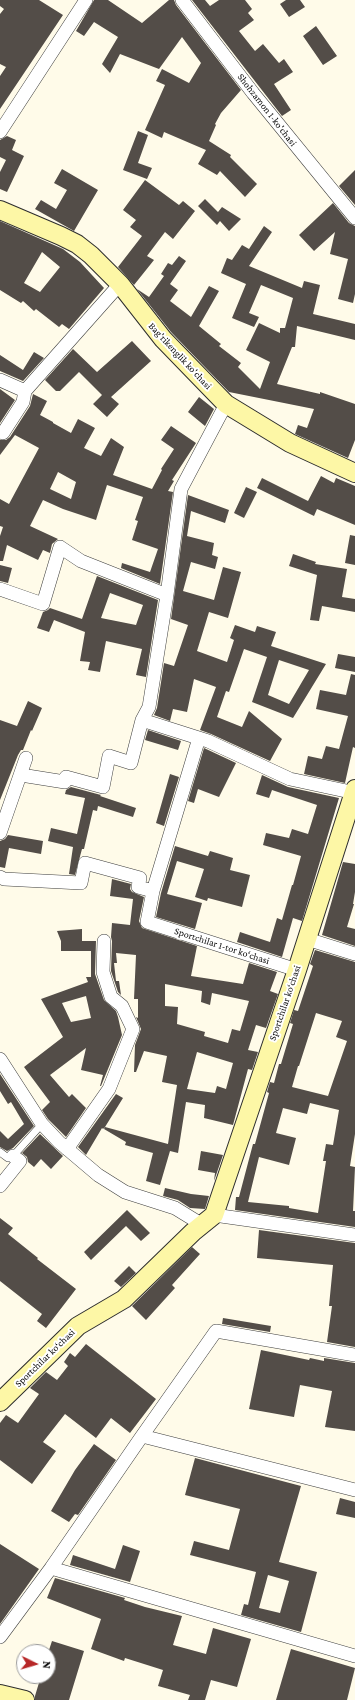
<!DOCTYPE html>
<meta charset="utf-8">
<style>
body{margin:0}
#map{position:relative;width:355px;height:1700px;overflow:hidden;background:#fffbe9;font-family:"Crimson Pro",serif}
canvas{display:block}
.north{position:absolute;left:16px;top:1644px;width:40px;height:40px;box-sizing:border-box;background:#fff;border:1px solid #9d9d9d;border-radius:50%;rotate:95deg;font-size:11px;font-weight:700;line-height:16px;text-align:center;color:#0b0b0b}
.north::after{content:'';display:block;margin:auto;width:14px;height:18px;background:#b72728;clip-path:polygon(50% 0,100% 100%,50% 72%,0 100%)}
</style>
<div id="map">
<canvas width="355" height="1700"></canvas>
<div class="north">N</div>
</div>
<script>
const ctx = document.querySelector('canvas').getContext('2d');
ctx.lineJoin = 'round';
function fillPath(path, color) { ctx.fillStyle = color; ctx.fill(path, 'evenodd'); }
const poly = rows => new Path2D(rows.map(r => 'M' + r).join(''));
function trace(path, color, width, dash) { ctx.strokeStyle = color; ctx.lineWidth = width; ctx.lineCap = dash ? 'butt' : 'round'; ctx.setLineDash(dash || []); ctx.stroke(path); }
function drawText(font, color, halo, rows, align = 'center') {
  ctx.font = font + ' "Crimson Pro",serif'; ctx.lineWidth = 4; ctx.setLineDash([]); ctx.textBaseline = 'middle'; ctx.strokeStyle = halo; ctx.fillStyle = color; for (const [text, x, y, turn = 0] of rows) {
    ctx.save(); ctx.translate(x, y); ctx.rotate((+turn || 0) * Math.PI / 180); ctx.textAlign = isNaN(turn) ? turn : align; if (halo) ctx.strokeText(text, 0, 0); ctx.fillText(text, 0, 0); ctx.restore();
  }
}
fillPath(poly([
 [0,0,39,0,63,15,0,109,0,76,6,67,0,64,0,14,4,9,0,6],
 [94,0,108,0,142,23,169,0,174,0,176,5,241,90,221,113,215,124,216,125,209,141,231,155,230,157,257,184,245,197,220,171,217,175,198,164,206,150,164,132,162,138,145,130,165,85,156,81,162,69,189,83,201,63,182,37,159,69,120,54,110,73,102,64,118,37,94,22,84,36,76,31],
 [192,0,205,0,210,6,219,0,245,0,252,9,248,13,254,20,239,31,255,51,263,44,279,63,284,59,293,72,274,84,291,110,282,116],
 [286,0,300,0,305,7,289,17,280,4],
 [316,26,337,56,323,65,303,36],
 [138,131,148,135,138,163,152,168,147,179,123,170],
 [7,136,16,140,12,150,24,156,7,192,0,189,0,172,6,160,0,157,0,140],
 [62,169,98,190,74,231,35,209,41,200,56,209,67,190,54,183],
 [355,170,355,205,339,186],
 [145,180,179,205,183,201,195,211,173,239,165,232,147,256,154,260,134,285,118,267,142,236,130,227,136,220,123,210],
 [205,199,218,212,222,207,241,219,229,231,220,221,217,225,198,206],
 [333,203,349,223,355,226,355,294,353,303,338,299,348,259,330,254,335,232,314,251,299,235],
 [0,221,63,249,80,262,104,288,69,329,62,324,59,327,36,309,34,311,23,301,21,303,0,290],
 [42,252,60,267,40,292,24,283],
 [264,226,272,232,249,266,302,288,304,281,320,285,313,314,355,324,355,340,297,326,295,347,292,347,277,384,320,394,320,392,355,404,355,440,348,458,295,434,298,425,307,428,314,409,229,392,171,332,137,289,149,297,164,276,161,274,168,263,172,265,179,256,186,261,170,284,178,290,170,301,191,317,209,286,219,291,199,326,221,344,219,346,241,363,238,367,260,389,270,362,246,350,259,323,280,333,280,328,285,328,293,298,261,285,249,313,259,317,254,327,232,318,246,284,221,273,227,258,232,260,242,245,249,249],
 [132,341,151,361,111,397,119,404,107,417,93,404,102,395,79,372,60,391,56,391,45,380,73,349,97,372],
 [34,352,44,358,23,381,0,371,0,355,23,370],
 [0,389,15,400,0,423],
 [33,394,47,401,40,415,53,422,53,423,71,433,78,419,95,428,84,448,101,456,111,438,124,447,113,475,152,489,162,470,161,469,174,449,161,440,171,426,196,443,172,480,174,481,168,491,173,492,160,584,121,568,122,563,150,572,158,549,132,540,138,521,135,520,143,497,107,485,96,520,63,509,43,500,30,526,58,539,52,544,50,553,43,550,38,560,7,545,3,561,0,561,0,536,3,527,0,526,0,499,9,504,39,448,15,435,0,455,0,440,6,440,10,437,30,406],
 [58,472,76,482,71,499,50,489],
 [199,397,214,409,205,426,188,412],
 [321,476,334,483,336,478,355,486,355,525,317,509,314,516,257,488,262,478,308,501],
 [246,487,257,492,244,518,234,513],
 [188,495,229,510,225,523,191,511,187,536,214,543,212,555,218,557,215,569,191,562,183,591,214,600,223,567,241,572,228,618,209,612,197,651,227,662,234,640,230,638,235,625,255,632,257,626,276,632,271,646,326,664,293,718,252,702,267,657,244,649,229,692,226,691,217,717,242,727,249,711,282,739,270,761,211,734,200,730,216,687,194,679,187,712,173,709,170,721,154,715,157,708,164,663,174,666,188,625,171,619],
 [279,660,309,670,289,704,268,695],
 [350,535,355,536,355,565,345,563],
 [293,554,316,562,315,564,347,569,342,597,355,599,355,612,322,606,319,621,310,620,317,575,289,566],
 [0,565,12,568,8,583,0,581],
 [97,576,158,600,146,677,136,675,142,649,106,641,100,672,88,670,90,662,80,661,85,632,54,620,49,632,37,628,43,612,48,610,50,608,82,619],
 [110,593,143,605,136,625,101,618],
 [338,654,355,657,355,672,335,668],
 [351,674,355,675,355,748,353,747,345,783,304,774,308,756,322,759,326,746,339,749,348,716,316,709,320,690,346,695],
 [28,701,42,708,32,731,31,730,23,750,21,750,18,755,0,800,0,720,17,726],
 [148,730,181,741,178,750,145,740],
 [204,748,236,763,219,797,198,789,194,803,188,801],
 [170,774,179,777,164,826,156,823],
 [262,775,288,787,339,798,302,921,293,918,282,957,237,942,240,932,270,942,277,918,282,920,292,885,293,885,301,856,263,845,266,833,289,838,292,829,308,834,317,805,272,790,269,798,256,794],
 [71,787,101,795,100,796,136,808,133,817,98,806,97,811,93,810,84,849,82,849,75,875,69,874,73,847,48,841,51,828,77,834,85,798,65,794,66,790],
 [8,835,43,841,41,854,9,848,5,868,0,867,0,841,5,839],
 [175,846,208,856,210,851,233,858,230,870,250,875,242,907,208,898,207,901,195,897,204,869,177,861,167,894,202,903,195,929,156,917,161,893],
 [343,862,355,864,355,892,353,904,354,904,347,927,355,929,355,946,322,935],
 [112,879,131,884,130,889,132,892,144,897,139,921,142,928,197,946,191,976,243,984,249,963,277,972,270,991,278,994,266,1028,256,1025,248,1050,258,1052,252,1070,248,1069,233,1125,204,1118,205,1105,186,1102,178,1153,170,1151,160,1185,146,1181,153,1153,125,1145,126,1142,104,1129,105,1127,103,1129,102,1128,86,1155,78,1147,116,1094,123,1098,105,1127,168,1144,177,1085,162,1082,167,1056,144,1051,136,1072,134,1072,135,1045,141,1029,136,1017,138,1018,138,999,134,999,136,955,116,953,117,963,114,963,116,981,119,981,121,995,118,992,111,971,112,941,111,937,112,923,130,925,133,899,110,896],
 [165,984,202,991,201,1002,210,1005,212,993,249,1001,240,1031,232,1029,228,1043,204,1036,205,1032,177,1024,178,1007,165,1006],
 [197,1052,233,1063,226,1089,217,1086,215,1093,187,1089],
 [82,929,82,941,96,941,95,974,104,1000,116,1011,118,1017,122,1035,101,1086,100,1086,103,1075,81,1070,86,1048,50,1075,69,1097,72,1094,86,1108,66,1137,48,1119,42,1110,50,1102,24,1067,63,1037,41,999,88,982,86,977,91,977,91,951,61,951,61,941,57,931],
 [86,996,91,1018,71,1022,62,1003],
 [315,950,355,962,355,1134,350,1166,355,1167,353,1211,355,1211,355,1227,235,1210,236,1197,239,1197,253,1144,255,1144,269,1093,267,1092,270,1082,274,1083,279,1064,281,1064,293,1024,290,1023,294,1010,298,1011,313,966,310,964],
 [316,1013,342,1021,336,1037,347,1041,328,1096,292,1087,298,1066,299,1066],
 [310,1103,339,1110,333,1145,326,1144,323,1161,326,1161,318,1213,289,1208,289,1206,248,1202,259,1157,289,1165,296,1138,276,1133,283,1108,307,1114],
 [0,1074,34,1126,13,1148,7,1151,0,1147,0,1131,8,1139,24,1124,11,1102,8,1104,0,1091],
 [40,1134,63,1156,51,1169,41,1159,34,1167,28,1162,27,1157,22,1153],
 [201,1151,223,1155,214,1181,215,1173,198,1170],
 [165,1188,191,1194,209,1196,205,1209,190,1208,178,1200,163,1196],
 [127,1210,150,1233,141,1241,126,1226,91,1260,84,1252],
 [0,1218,13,1228,8,1234,38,1258,37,1259,76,1289,46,1328,37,1321,42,1314,0,1281],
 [259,1230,355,1243,355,1347,327,1342,332,1306,329,1306,333,1265,257,1258],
 [192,1247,200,1254,172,1285,175,1288,146,1320,132,1306],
 [129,1266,136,1273,121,1287,114,1281],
 [223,1318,271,1326,270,1332,222,1324],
 [86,1344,156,1399,130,1433,111,1418,96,1438,65,1414,43,1442,56,1451,32,1484,0,1460,0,1423,6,1415,18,1423,39,1394,30,1388,46,1372,57,1380,68,1366,64,1362,70,1353,75,1357],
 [261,1350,309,1360,310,1358,324,1361,324,1358,355,1363,355,1431,325,1427,332,1391,300,1385,294,1417,249,1409],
 [94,1444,116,1460,78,1515,75,1514,69,1522,51,1511,75,1470],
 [195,1458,301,1486,279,1562,317,1572,301,1632,241,1615,244,1604,248,1605,256,1572,190,1555,194,1541,229,1550,240,1509,185,1495],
 [268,1575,289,1581,280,1613,259,1608],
 [340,1498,355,1502,355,1518,336,1514],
 [0,1544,39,1569,0,1624],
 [123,1545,140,1551,130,1582,70,1565,73,1555,115,1569],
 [55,1578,125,1598,124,1600,145,1607,182,1616,173,1645,206,1654,213,1628,251,1639,237,1687,211,1680,205,1700,188,1700,190,1695,158,1686,163,1670,125,1658,124,1661,91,1649,101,1619,47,1598],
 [52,1641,84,1651,69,1700,35,1700,35,1696,41,1676,48,1676,48,1653],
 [291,1649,355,1668,347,1700,276,1700]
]), '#534d48');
const lane = poly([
 [0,1152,8,1158,13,1156,42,1124]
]);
const street = poly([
 [182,0,253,93,355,218],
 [0,132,86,0],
 [0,380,25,391,120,284],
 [3,433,23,402,25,391],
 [0,589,43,604,60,547,81,561,167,595,181,489,226,404],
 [142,720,208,741,290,779,355,793],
 [199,738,153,891,147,922,297,970],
 [21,775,65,782,66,777,103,787,109,756,131,763,142,720,149,707,167,595],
 [0,833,26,758],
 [0,877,4,879,81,883,85,863,140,878,138,887,153,891],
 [307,939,355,954],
 [0,1059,42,1124,59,1142,98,1175,125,1192,175,1208,201,1224],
 [67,1149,109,1089,133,1029,122,1006,111,997,103,972,104,941],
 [0,1186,20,1161,13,1156],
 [214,1215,355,1235],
 [142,1436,216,1331,355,1355],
 [51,1568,355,1656],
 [0,1637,51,1568,142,1436,355,1490]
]);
const secondary = poly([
 [0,210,61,236,77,244,91,255,120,284,163,339,226,404,290,443,355,473],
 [0,1402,78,1326,124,1299,193,1232,214,1215,297,970,355,789],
 [0,1694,25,1700]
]);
trace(lane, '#3e3e3e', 8);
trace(street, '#3e3e3e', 14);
trace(secondary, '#2d2d2d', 20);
trace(lane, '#fff', 7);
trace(street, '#fff', 13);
trace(secondary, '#fdf7a6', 18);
drawText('10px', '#0b0b0b', '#fff', [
 ["Shohzamon 1-ko'chasi",267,110,52],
 ["Bag'rikenglik ko'chasi",180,356,47],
 ["Sportchilar 1-tor ko‘chasi",222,946,18],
 ["Sportchilar ko‘chasi",285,1003,-71],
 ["Sportchilar ko‘chasi",45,1358,-44]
]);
</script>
